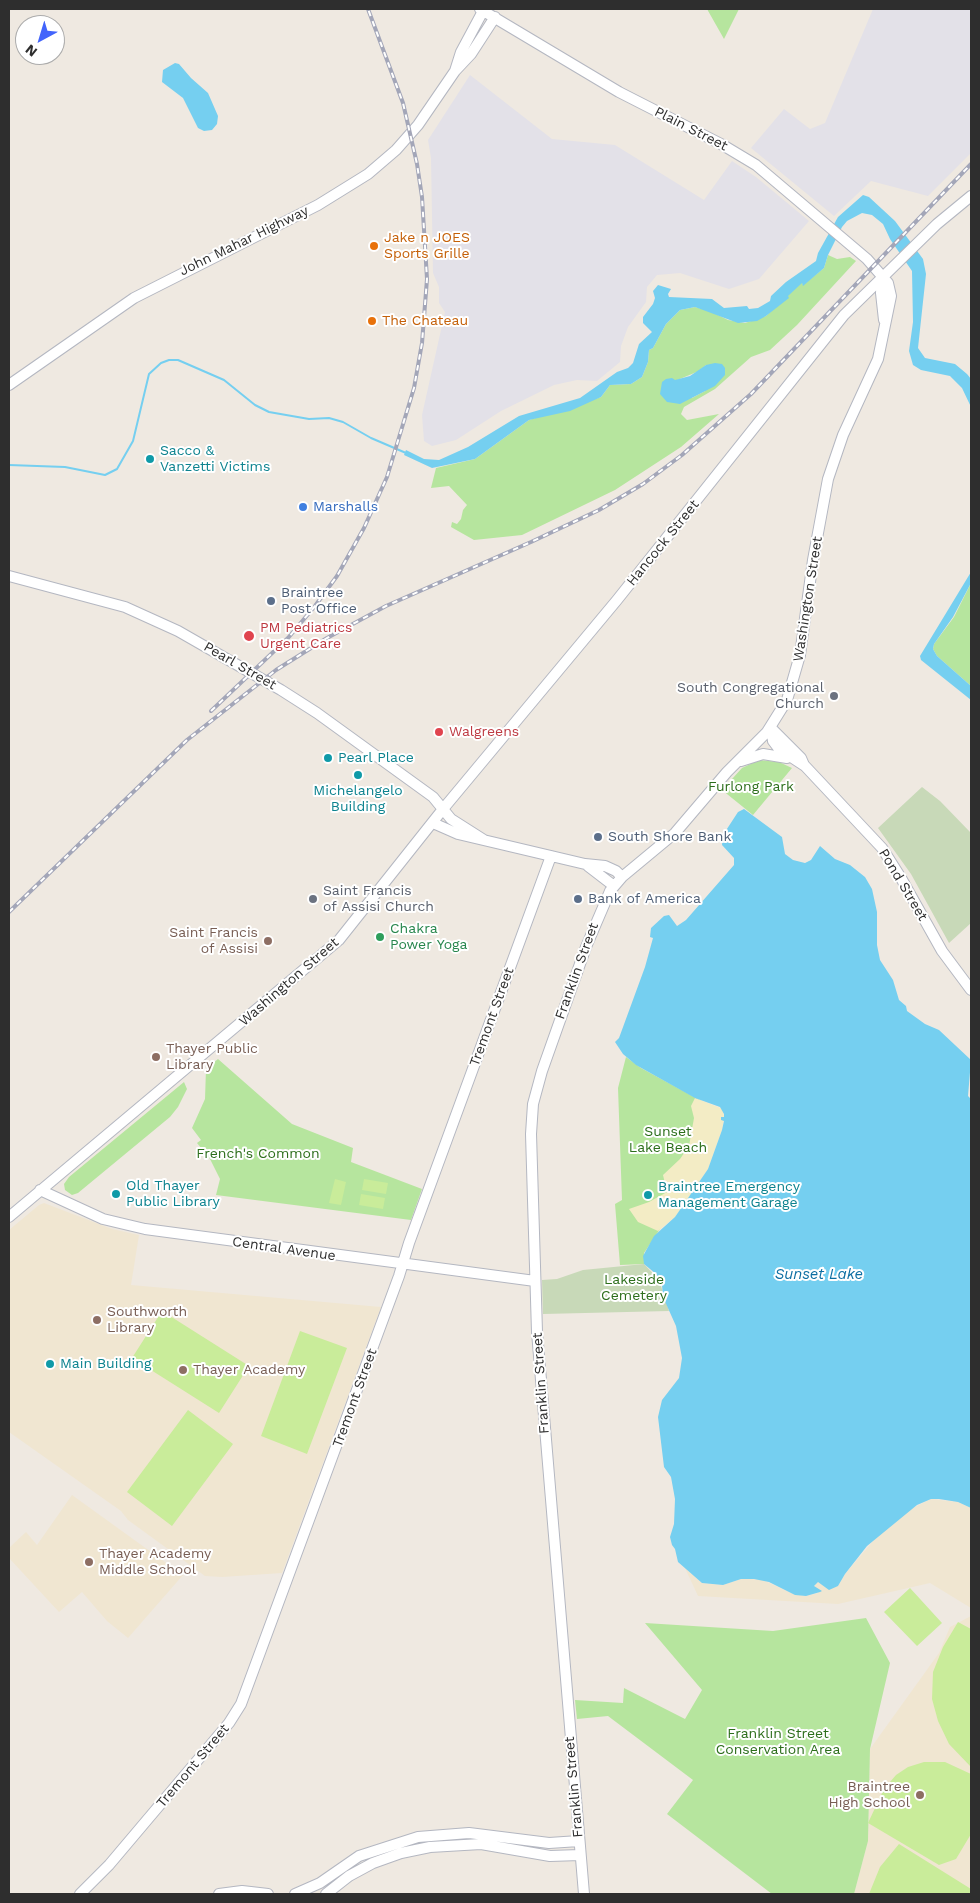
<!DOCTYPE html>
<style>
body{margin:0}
#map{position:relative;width:980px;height:1903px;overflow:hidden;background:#efe9e1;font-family:"Work Sans",sans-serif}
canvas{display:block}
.frame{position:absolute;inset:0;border:10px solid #2e2e2e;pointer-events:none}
.north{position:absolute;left:15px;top:15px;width:50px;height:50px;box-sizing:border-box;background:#fff;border:1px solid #ababab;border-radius:50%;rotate:219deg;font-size:14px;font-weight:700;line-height:20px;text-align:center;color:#2e2e2e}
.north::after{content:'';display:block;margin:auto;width:18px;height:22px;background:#4264fb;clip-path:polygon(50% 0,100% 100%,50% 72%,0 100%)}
</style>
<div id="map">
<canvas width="980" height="1903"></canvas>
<div class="frame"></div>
<div class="north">N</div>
</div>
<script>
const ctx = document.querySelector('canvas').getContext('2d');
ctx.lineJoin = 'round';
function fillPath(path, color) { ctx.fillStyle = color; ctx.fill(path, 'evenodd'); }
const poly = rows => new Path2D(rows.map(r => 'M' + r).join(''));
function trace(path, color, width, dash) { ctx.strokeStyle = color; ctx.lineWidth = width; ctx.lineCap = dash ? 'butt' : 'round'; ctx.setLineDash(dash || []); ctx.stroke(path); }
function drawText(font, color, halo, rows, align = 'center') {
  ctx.font = font + ' "Work Sans",sans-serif'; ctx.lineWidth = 4; ctx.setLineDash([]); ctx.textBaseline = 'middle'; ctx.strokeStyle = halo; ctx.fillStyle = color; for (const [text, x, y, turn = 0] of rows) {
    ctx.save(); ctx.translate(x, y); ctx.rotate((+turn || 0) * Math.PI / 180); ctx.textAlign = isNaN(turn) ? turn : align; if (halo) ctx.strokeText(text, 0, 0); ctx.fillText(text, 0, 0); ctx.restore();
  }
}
fillPath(poly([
 [873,9,971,9,971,153,928,196,871,181,834,216,751,148,784,109,810,129,825,123],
 [470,75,552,139,615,145,704,200,732,161,756,177,809,221,759,279,729,289,680,273,657,275,647,287,646,302,628,327,621,346,620,362,597,381,577,380,554,385,501,411,456,440,432,446,424,441,422,415,445,312,439,303,439,287,433,273,431,158,428,140]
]), '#e3e1e8');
fillPath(poly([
 [44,1203,112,1229,139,1235,131,1285,381,1307,282,1573,222,1577,205,1576,128,1520,121,1511,9,1432,9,1230,39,1205],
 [72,1495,183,1575,128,1638,107,1621,82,1592,59,1612,9,1558,9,1548,26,1532,37,1545],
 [931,1499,958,1502,971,1508,971,1608,930,1583,838,1604,698,1596,685,1568,702,1583,723,1585,741,1579,750,1579,763,1580,793,1594,806,1596,818,1593,818,1590,814,1586,818,1582,838,1586,845,1574,880,1533,907,1511],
 [971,1616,971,1894,854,1894,868,1841,870,1749,939,1653,950,1627]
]), '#f0e6d1');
fillPath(poly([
 [707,9,739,9,724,39],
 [828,255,837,259,850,257,856,261,797,325,770,350,751,357,715,389,684,407,681,414,687,420,719,414,681,447,615,490,522,535,474,540,451,527,452,522,457,524,461,519,463,510,467,505,449,486,431,488,436,468,475,459,529,420,601,397,610,385,631,384,642,377,648,362,649,350,653,348,666,324,680,310,695,307,710,311,728,320,745,323,766,316,802,282,803,285,824,268],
 [706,365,705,391,692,398,675,381,699,371],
 [971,583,971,686,937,656,933,649,934,644,954,617],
 [759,760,779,762,792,768,753,815,722,790,742,768],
 [626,1057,641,1068,709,1105,662,1226,644,1253,644,1264,620,1265,615,1204,622,1200,618,1088],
 [218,1059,292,1124,353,1148,351,1162,422,1189,411,1220,216,1195,220,1179,210,1159,197,1143,201,1140,192,1128,205,1099,206,1069],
 [184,1082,187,1089,178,1107,170,1117,78,1193,72,1195,65,1190,64,1184,69,1177],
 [866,1618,890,1663,870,1749,868,1841,854,1894,772,1894,667,1814,693,1780,608,1716,577,1719,575,1700,623,1703,624,1688,685,1719,702,1690,645,1623,773,1631]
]), '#b6e59e');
fillPath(poly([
 [695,1098,723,1109,724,1118,722,1130,708,1169,675,1217,658,1231,638,1222,629,1209,649,1202,667,1192,663,1175,680,1159,689,1146,694,1118,691,1106]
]), '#f3ecc5');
fillPath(poly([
 [922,787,940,801,971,833,971,923,949,943,911,874,878,828],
 [644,1264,659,1280,669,1311,543,1314,542,1280,557,1279,583,1270]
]), '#c8d9b8');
fillPath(poly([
 [335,1179,346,1182,341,1205,329,1203],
 [364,1179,388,1183,386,1194,362,1190],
 [361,1194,385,1198,383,1209,359,1205],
 [162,1311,249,1366,219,1413,132,1358],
 [300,1331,347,1348,307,1454,261,1436],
 [188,1410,233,1444,172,1526,127,1492],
 [910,1588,942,1623,917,1646,884,1612],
 [958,1622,971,1629,971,1767,949,1744,938,1721,932,1699,933,1672,943,1647],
 [924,1762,945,1762,971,1774,971,1834,956,1859,939,1865,868,1823,884,1789,896,1775,908,1767],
 [899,1844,971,1889,971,1894,869,1894,880,1867]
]), '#c9ec9a');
fillPath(poly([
 [175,63,179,64,191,78,208,93,218,116,217,124,212,130,204,131,198,128,183,98,162,82,163,70],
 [863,195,869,197,895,221,923,259,926,274,918,348,925,358,955,364,967,374,971,379,971,407,962,388,950,376,921,370,913,365,909,351,913,322,912,271,890,239,883,224,872,215,862,213,847,221,842,227,828,255,824,268,803,286,802,283,788,296,789,298,766,316,757,321,738,323,695,307,680,310,666,324,653,348,649,350,648,362,642,377,631,384,610,385,601,397,570,411,529,420,475,459,432,468,404,455,406,450,424,459,439,460,468,447,519,416,580,398,617,372,628,368,633,363,639,344,652,332,643,323,643,317,653,304,655,298,653,291,658,285,671,289,668,294,669,297,712,299,724,308,747,306,749,309,758,308,770,301,771,296,786,282,816,261,818,253,838,217],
 [715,363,722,364,725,368,725,375,715,386,680,404,667,402,660,394,662,382,666,379,672,378,675,380,690,376,706,365],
 [971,572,971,583,953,617,934,644,933,649,937,656,971,686,971,700,921,660,920,656],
 [744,809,782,837,785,854,793,860,805,863,811,860,820,846,835,859,850,865,865,877,872,889,877,912,877,945,880,960,893,980,899,1000,906,1006,907,1011,925,1024,939,1030,971,1060,968,1096,971,1099,971,1508,958,1502,939,1499,931,1499,917,1505,867,1546,845,1574,838,1586,829,1590,818,1582,814,1586,822,1591,820,1592,806,1596,795,1595,769,1582,754,1579,741,1579,723,1585,702,1583,678,1562,675,1549,672,1545,670,1537,674,1524,675,1499,671,1477,664,1467,658,1417,662,1400,679,1378,682,1358,676,1326,663,1297,662,1285,656,1274,644,1264,643,1256,654,1236,675,1217,708,1169,722,1130,724,1121,721,1120,721,1117,724,1117,724,1114,720,1107,695,1098,636,1065,623,1054,615,1042,619,1038,645,967,653,938,650,937,651,928,664,916,669,915,677,926,686,920,734,865,734,858,722,845,723,835,738,812]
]), '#75cff0');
trace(poly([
 [9,465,65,467,105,475,117,469,133,441,149,374,161,363,169,360,178,360,224,380,255,405,269,412,309,419,329,418,343,422,371,438,406,453]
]), '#75cff0', 2);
const secondary = poly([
 [480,9,619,92,721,144,756,165,867,259,888,283,891,296,878,359,843,435,828,479,813,560,800,655,787,700,767,732,727,772,675,833,622,877,610,891,586,947,542,1071,533,1104,531,1134,537,1332,584,1894],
 [455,71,461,52,483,11],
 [882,276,881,293,884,320],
 [9,385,134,298,318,205,368,174,396,150,418,125,455,71,471,54,495,17],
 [9,576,125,607,178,631,281,690,317,713,433,797,451,819,484,840],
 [771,728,773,741,779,749,805,766,882,848,901,878,942,951,971,990],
 [771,728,801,758,804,765],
 [741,761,763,754,787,758],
 [433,823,458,834,585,864,605,866,616,871,622,877],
 [588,866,614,886],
 [40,1190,103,1219,145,1229,535,1281],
 [9,1217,339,940,443,809,617,600,844,315,937,224,971,196],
 [80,1894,109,1865,229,1723,241,1704,399,1276,409,1243,551,856],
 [219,1894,242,1891,268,1894],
 [295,1894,320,1883,359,1856,418,1837,469,1833,549,1843,579,1841],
 [326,1894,349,1876,373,1863,401,1853,430,1847,481,1844,550,1856,580,1855]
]);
trace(secondary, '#b4b7c1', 12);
trace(secondary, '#fff', 10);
const rail = poly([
 [211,711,288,638,315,606,337,576,364,528,387,477,414,388,422,343,427,279,422,197,417,164,403,103,368,9],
 [9,912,187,740,276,670,327,638,386,606,531,542,599,510,643,484,682,455,751,394,971,164]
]);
trace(rail, '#a3a6b8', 4);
trace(rail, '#fff', 2, [5.5]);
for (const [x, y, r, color] of [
 [374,246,5,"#e8710a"],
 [372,321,5,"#e8710a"],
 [150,459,5,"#0f9aa8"],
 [303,507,5,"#3f7fe0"],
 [271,601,5,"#5c6f8a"],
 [249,636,6,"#e0444e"],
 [834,696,5,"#6b7280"],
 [439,732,5,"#e0444e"],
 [328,758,5,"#0f9aa8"],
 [358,775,5,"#0f9aa8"],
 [598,837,5,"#5c6f8a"],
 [313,899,5,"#6b7280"],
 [578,899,5,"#5c6f8a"],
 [380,937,5,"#2e9e5b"],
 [268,941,5,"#8d6e63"],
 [156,1057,5,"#8d6e63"],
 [116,1194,5,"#0f9aa8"],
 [648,1195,5,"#0f9aa8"],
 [97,1320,5,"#8d6e63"],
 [50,1364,5,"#0f9aa8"],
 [183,1370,5,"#8d6e63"],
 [89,1562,5,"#8d6e63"],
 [920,1795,5,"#8d6e63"]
]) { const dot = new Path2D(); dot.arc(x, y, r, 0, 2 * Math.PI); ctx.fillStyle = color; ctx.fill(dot); trace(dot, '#fff', 2); }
drawText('14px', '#2e2e2e', '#fff', [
 ["Plain Street",691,129,27],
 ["John Mahar Highway",244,241,-26],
 ["Hancock Street",663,543,-51],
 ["Washington Street",808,599,-81],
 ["Pearl Street",240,666,30],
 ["Pond Street",903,885,59],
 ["Franklin Street",577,971,-70],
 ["Washington Street",289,982,-41],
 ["Tremont Street",492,1017,-70],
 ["Central Avenue",284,1249,8],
 ["Franklin Street",541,1383,-94],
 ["Tremont Street",355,1398,-70],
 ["Tremont Street",193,1766,-50],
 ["Franklin Street",574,1787,-95]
]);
drawText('14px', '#c56008', '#fff', [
 ["Jake n JOES",384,238],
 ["Sports Grille",384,254],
 ["The Chateau",382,321]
], 'left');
drawText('14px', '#0d838f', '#fff', [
 ["Sacco &",160,451],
 ["Vanzetti Victims",160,467],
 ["Pearl Place",338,758],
 ["Michelangelo",358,791,"center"],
 ["Building",358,807,"center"],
 ["Old Thayer",126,1186],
 ["Public Library",126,1202],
 ["Braintree Emergency",658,1187],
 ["Management Garage",658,1203],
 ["Main Building",60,1364]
], 'left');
drawText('14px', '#366cbe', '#fff', [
 ["Marshalls",313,507]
], 'left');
drawText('14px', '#4e5e75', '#fff', [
 ["Braintree",281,593],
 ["Post Office",281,609],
 ["South Shore Bank",608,837],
 ["Bank of America",588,899]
], 'left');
drawText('14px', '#be3a42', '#fff', [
 ["PM Pediatrics",260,628],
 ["Urgent Care",260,644],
 ["Walgreens",449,732]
], 'left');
drawText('14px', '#5b616d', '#fff', [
 ["South Congregational",824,688],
 ["Church",824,704],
 ["Saint Francis",323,891,"left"],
 ["of Assisi Church",323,907,"left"]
], 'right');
drawText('14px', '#2c6e1b', '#fff', [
 ["Furlong Park",751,787],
 ["Sunset",668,1132],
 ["Lake Beach",668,1148],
 ["French's Common",258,1154],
 ["Lakeside",634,1280],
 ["Cemetery",634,1296],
 ["Franklin Street",778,1734],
 ["Conservation Area",778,1750]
]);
drawText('14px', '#27864d', '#fff', [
 ["Chakra",390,929],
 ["Power Yoga",390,945]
], 'left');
drawText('14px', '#785e54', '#fff', [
 ["Saint Francis",258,933,"right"],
 ["of Assisi",258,949,"right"],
 ["Thayer Public",166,1049],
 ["Library",166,1065],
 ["Southworth",107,1312],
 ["Library",107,1328],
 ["Thayer Academy",193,1370],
 ["Thayer Academy",99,1554],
 ["Middle School",99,1570],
 ["Braintree",910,1787,"right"],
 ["High School",910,1803,"right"]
], 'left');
drawText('italic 15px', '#0d6fa3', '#fff', [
 ["Sunset Lake",819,1275]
]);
</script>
